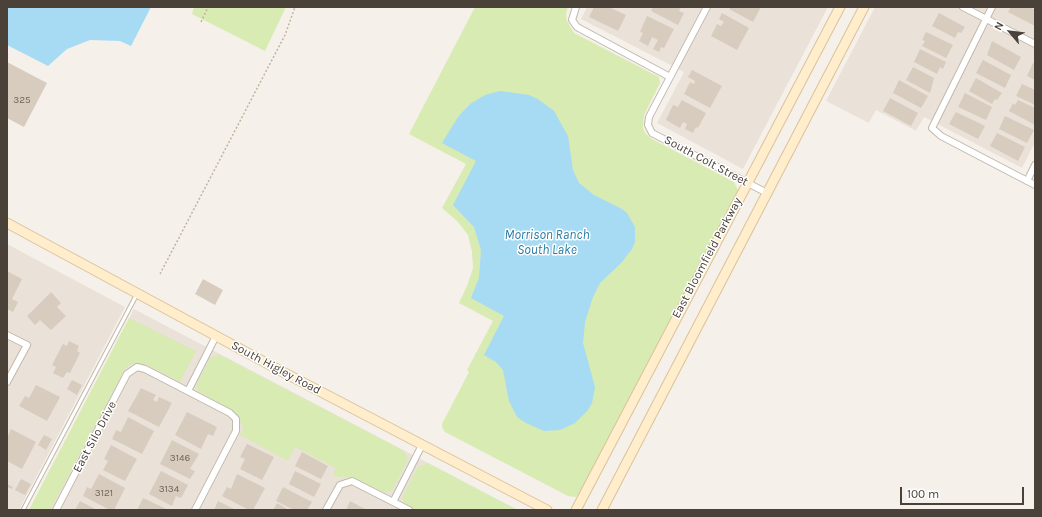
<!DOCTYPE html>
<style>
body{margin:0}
#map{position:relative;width:1042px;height:517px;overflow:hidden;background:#f5f1ea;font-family:Karla,sans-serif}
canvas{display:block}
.frame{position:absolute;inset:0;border:8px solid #4a4138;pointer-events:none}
.north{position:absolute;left:990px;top:12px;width:40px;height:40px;-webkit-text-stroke:3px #fff;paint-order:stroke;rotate:298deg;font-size:11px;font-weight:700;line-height:16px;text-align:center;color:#4a4138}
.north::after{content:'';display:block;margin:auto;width:14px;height:18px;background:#4a4138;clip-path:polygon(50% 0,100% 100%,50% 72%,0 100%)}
.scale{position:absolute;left:900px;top:487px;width:124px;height:18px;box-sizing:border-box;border:2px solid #4a4138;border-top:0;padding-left:5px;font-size:12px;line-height:14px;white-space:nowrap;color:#4a4138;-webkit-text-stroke:3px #fff;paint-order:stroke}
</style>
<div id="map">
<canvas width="1042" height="517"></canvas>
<div class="frame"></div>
<div class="north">N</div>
<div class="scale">100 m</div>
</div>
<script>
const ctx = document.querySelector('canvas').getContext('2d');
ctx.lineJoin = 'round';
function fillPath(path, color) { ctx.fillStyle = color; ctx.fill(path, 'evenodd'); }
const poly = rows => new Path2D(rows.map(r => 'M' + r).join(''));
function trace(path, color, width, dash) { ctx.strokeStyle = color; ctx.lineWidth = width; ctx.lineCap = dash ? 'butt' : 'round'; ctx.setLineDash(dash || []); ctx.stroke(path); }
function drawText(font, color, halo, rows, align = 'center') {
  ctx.font = font + ' Karla,sans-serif'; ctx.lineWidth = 3; ctx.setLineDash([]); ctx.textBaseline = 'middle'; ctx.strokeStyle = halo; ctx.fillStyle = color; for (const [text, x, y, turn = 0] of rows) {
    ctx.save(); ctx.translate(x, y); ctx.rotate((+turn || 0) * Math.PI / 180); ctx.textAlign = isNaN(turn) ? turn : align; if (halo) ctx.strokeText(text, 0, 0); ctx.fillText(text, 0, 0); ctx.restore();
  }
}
fillPath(poly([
 [587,7,828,7,743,169,657,123,684,72,581,19],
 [875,7,1035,7,1035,142,1022,168,924,117,916,131,876,110,869,123,826,101],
 [7,244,125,307,19,510,7,510],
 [134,309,518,510,29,510]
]), '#eae2d8');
fillPath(poly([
 [194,7,286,7,265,51,192,14],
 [475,7,568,7,566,14,567,21,574,33,659,77,660,83,644,115,643,128,645,133,652,139,734,182,738,190,581,492,576,497,568,496,445,432,442,427,442,424,469,372,467,370,493,321,459,303,467,286,473,268,472,252,468,235,457,221,442,208,466,164,409,134],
 [129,318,196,351,180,382,145,364,135,363,126,367,50,510,29,510],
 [220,355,404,451,408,459,392,491,384,492,352,477,339,477,333,475,336,468,295,447,288,461,240,435,243,427,236,413,198,391,196,386,211,357],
 [428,463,517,510,417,510,405,504,402,498,417,468]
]), '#d7ebb2');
fillPath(poly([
 [7,7,151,7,131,46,120,41,90,40,67,49,48,66,7,45],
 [500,91,529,95,538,99,554,111,568,136,573,170,579,183,594,195,622,209,627,213,635,227,635,242,632,249,622,262,600,283,593,297,585,322,583,343,595,387,592,403,588,410,575,423,560,430,544,431,526,423,517,417,509,401,503,370,496,362,484,355,504,316,471,298,479,278,481,250,474,227,453,205,476,161,442,143,458,117,470,104,485,95]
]), '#a6dbf3');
fillPath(poly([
 [594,7,609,7,626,15,618,31,589,17],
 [653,7,681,7,679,11,684,13,678,25,651,11],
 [731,7,761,7,753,22,729,9],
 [1011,7,1030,7,1035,10,1035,26,1008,12],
 [722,13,749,28,737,50,711,36,717,24,721,26,724,22,719,19],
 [939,13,965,27,961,33,958,32,955,38,932,26],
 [647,16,674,29,664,48,661,47,659,52,653,49,658,40,652,37,648,46,639,41,643,33,640,32],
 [926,32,953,45,946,58,922,46,925,41,922,40],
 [992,41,1021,57,1014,70,987,55],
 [920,49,946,62,943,69,940,67,937,74,914,62],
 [983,60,1011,75,1005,88,976,73],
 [7,62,47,83,24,127,7,118],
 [1033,63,1035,64,1035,80,1027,76],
 [913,67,934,78,930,93,906,80],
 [692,70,722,86,710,108,684,94,690,82,694,84,695,81,688,77],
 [976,78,1002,93,997,100,995,99,992,104,969,91],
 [899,80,928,96,921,108,893,93],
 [1022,84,1035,90,1035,105,1016,96],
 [965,93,992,107,986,120,958,107],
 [890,98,918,113,911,126,883,111],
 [682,100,706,113,698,128,696,127,693,133,685,129,687,124,683,122,680,128,666,120,673,105,678,107],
 [1018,100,1035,108,1035,125,1009,111,1013,103,1015,105],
 [956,112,985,126,978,139,949,124],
 [1005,116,1034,130,1027,143,999,129],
 [997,133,1025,147,1018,161,990,146],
 [7,271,22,279,12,299,18,302,13,312,7,309],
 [203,279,223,290,215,305,195,294],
 [51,292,61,303,57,307,66,316,51,330,40,320,35,325,27,316],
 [69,341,79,346,77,351,80,353,70,373,67,372,63,378,53,373,56,367,52,365,63,344,67,346],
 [72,380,82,385,77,395,67,389],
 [36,385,60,397,47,421,19,406,25,396,29,398],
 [141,388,156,395,153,400,157,402,159,397,172,403,159,427,128,411],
 [187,412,217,427,213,436,208,434,201,449,175,435],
 [128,417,154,431,142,454,112,439,116,430,121,432],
 [11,429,36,442,22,469,7,461,7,438],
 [44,435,52,439,46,450,38,445],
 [172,440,199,454,190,469,195,471,190,479,160,464],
 [247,444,274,457,262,480,240,469,245,459,240,457],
 [111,445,137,459,125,481,103,470,108,461,104,459],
 [302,452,328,466,321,479,295,466],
 [161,471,188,485,181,498,176,496,172,506,149,494],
 [295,471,321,484,314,497,289,484],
 [99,474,125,488,114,510,110,510,83,496,87,487,91,489],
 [237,474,265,488,253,510,249,510,222,496,227,487,231,489],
 [21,479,31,484,25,495,15,490],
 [7,484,13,487,12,489,7,487],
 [283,487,312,502,307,510,294,510,276,501],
 [143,498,162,507,168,510,137,510],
 [80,501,97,510,75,510],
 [218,501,236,510,214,510],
 [350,501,367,510,346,510],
 [277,503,289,510,273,510]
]), '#d8ccbf');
const lane = poly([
 [23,510,137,294]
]);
const street = poly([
 [576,7,572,20,577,27,670,77],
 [707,7,649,117,648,125,652,133,767,193],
 [963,7,1035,44],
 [992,7,932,128,941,136,1035,185],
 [1027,181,1035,165],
 [7,335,27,345,7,382],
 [188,391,216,336],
 [393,502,422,445],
 [56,510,127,374,137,367,145,369,230,413,236,419,236,431,195,510],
 [326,510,340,485,352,481,409,510]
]);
const secondary = poly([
 [7,223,281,371,547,510],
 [576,510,840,7],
 [602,510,864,7]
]);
trace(lane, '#c2b8ac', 5);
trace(street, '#c2b8ac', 8);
trace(secondary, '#dac39b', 11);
trace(poly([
 [201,22,208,7],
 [160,274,285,35,295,7]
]), '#c4b29d', 1.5, [2, 2]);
trace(lane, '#fff', 3);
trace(street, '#fff', 6);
trace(secondary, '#ffedcb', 9);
drawText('10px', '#6e645a', null, [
 ["325",22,100],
 ["3146",180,458],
 ["3134",169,489],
 ["3121",104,493]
]);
drawText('12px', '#4a4138', '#fff', [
 ["South Colt Street",706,161,28],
 ["East Bloomfield Parkway",707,258,-62],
 ["South Higley Road",276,368,28],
 ["East Silo Drive",95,437,-62]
]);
drawText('italic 13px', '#287aa2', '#fff', [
 ["Morrison Ranch",547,235],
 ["South Lake",547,250]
]);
</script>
